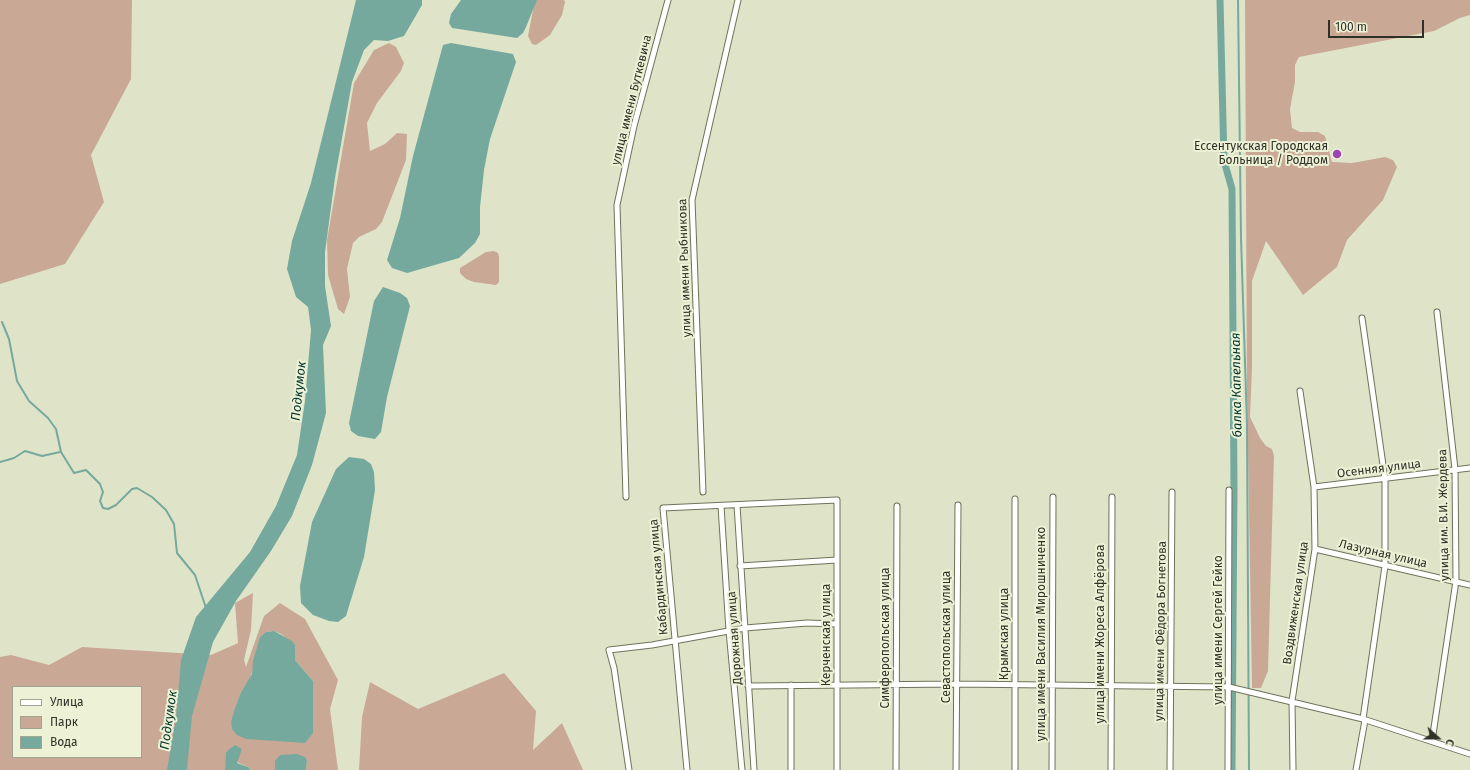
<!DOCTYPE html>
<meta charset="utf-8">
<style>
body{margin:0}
#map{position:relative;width:1470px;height:770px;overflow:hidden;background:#dfe4c9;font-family:"Fira Sans",sans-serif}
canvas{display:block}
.legend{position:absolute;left:12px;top:686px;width:130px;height:72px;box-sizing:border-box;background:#edf2d6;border:1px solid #a1a490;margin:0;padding:5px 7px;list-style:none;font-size:12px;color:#2f3026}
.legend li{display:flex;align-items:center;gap:8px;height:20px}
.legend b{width:20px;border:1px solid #a1a490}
.north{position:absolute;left:1418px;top:718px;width:40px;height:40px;-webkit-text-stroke:3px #edf2d6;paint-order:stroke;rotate:111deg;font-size:11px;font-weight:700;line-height:16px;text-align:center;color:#2f3026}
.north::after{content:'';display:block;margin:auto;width:14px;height:18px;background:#2f3026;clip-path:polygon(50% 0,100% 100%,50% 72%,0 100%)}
.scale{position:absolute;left:1328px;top:20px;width:96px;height:18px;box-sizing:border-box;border:2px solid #2f3026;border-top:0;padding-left:5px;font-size:12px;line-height:14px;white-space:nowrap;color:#2f3026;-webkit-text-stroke:3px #edf2d6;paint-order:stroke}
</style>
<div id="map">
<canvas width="1470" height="770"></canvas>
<ul class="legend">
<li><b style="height:5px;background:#fff"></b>Улица</li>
<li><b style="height:11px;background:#c9a996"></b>Парк</li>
<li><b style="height:11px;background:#76a99d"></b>Вода</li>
</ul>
<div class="north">С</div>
<div class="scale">100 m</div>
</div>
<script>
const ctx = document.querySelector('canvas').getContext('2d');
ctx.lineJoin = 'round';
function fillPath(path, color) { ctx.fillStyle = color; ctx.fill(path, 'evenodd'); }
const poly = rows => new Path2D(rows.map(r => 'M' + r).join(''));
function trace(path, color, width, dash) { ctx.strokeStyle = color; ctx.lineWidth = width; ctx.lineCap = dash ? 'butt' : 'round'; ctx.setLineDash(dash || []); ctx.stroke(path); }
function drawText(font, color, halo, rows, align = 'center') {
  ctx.font = font + ' "Fira Sans",sans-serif'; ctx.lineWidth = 4; ctx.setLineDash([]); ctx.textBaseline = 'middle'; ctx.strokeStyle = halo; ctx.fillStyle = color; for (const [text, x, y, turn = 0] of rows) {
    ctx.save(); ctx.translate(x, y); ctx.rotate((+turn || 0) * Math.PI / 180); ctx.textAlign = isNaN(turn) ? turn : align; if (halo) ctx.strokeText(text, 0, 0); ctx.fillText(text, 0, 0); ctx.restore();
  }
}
fillPath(poly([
 [0,0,132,0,131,79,91,155,104,202,65,264,0,284],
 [535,0,564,0,565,2,562,15,550,35,536,45,532,44,528,36],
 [1245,0,1470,0,1470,15,1460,18,1434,31,1299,57,1295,65,1295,82,1290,109,1292,128,1300,132,1318,132,1325,136,1332,162,1352,163,1385,157,1393,160,1397,167,1383,200,1347,240,1337,267,1303,295,1266,241,1252,281,1252,368,1250,417,1260,438,1266,446,1272,449,1274,456,1268,671,1261,688,1252,688,1247,392],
 [389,43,396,47,404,63,401,71,377,103,367,123,370,151,385,144,397,133,407,134,406,160,382,222,376,229,359,237,353,243,347,269,350,297,344,314,338,309,328,275,327,240,354,83,374,50],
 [494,251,498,253,499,257,499,282,496,285,474,282,466,279,460,273,460,268,486,252],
 [253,593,251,630,244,660,246,667,264,616,280,603,305,619,338,680,330,709,338,770,306,770,307,760,275,761,275,770,251,770,248,767,237,762,228,750,225,770,0,770,0,657,11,655,49,665,82,647,211,655,238,643,235,603],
 [274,631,281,634,295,645,295,660,313,681,313,733,231,721,241,692,250,678,266,632],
 [13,687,141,687,141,757,13,757],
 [504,673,536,711,533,750,562,723,583,770,359,770,362,717,370,682,418,709]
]), '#c9a996');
fillPath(poly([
 [356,0,422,0,422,5,404,36,388,41,374,40,364,50,352,82,335,178,325,252,325,286,331,326,323,345,326,413,312,465,292,516,271,551,236,601,213,642,192,716,187,770,167,770,176,718,181,660,196,617,250,552,276,506,297,455,305,401,311,330,308,307,296,297,287,269,292,241,311,183],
 [461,0,537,0,526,27,523,33,517,38,452,28,449,23,451,14],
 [451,43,513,54,516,62,490,139,484,170,480,207,480,234,475,243,459,258,407,273,392,268,387,260,400,218,413,156,443,45],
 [383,287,400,293,407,298,410,306,387,397,381,432,375,439,358,436,351,431,349,423,374,301],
 [349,457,364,459,371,464,374,472,375,490,364,557,346,616,338,622,329,621,313,615,301,603,300,586,312,522,336,469],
 [274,631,292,641,295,645,295,660,313,681,313,733,305,743,246,739,237,735,232,729,231,721,235,708,241,692,252,674,253,661,260,637,266,632],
 [235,745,242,749,237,763,248,767,251,770,225,770,226,753,228,750],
 [297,754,305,757,307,760,306,770,275,770,275,761,280,755]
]), '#76a99d');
trace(poly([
 [1238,0,1241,238,1247,424,1249,770],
 [2,322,9,339,17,381,29,401,48,418,56,429,61,452,74,473,86,470,100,484,103,492,100,501,103,508,108,509,116,505,132,489,137,488,152,497,166,510,174,524,177,553,195,575,206,608],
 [0,462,14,458,25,451,42,456,60,452]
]), '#76a99d', 2);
trace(poly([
 [1220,0,1224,161,1232,189,1234,488,1232,770]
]), '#76a99d', 7);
const minor = poly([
 [1362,318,1385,479,1385,566,1363,719],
 [1314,487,1470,468],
 [703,492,692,200,738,0],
 [626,497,617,205,634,126,668,0],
 [1015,499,1015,770],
 [737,505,754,770],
 [721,506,729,631,742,770],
 [1315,549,1470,585],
 [740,566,837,560],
 [748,686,957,684,1229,687,1363,719,1470,754],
 [1432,741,1456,581,1455,469,1437,312],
 [629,770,614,668,609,650,652,645,745,628,807,623,837,624],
 [687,770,663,508,837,500,837,770],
 [791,770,791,685],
 [896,770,897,506],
 [956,770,958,505],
 [1052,770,1053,497],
 [1111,770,1112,497],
 [1170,770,1172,492],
 [1228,770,1229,490],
 [1293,770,1292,701,1315,549,1314,487,1300,391],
 [1356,770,1365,720]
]);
trace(minor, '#6f735b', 7);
trace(minor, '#fff', 5);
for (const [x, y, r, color] of [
 [1337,154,5,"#9b45b2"]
]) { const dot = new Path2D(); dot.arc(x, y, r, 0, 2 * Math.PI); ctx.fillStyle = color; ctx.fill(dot); trace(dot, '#edf2d6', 1.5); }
drawText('12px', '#2f3026', '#edf2d6', [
 ["улица имени Буткевича",632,100,-76],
 ["улица имени Рыбникова",685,268,-92],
 ["Осенняя улица",1379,469,-7],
 ["улица им. В.И. Жердева",1444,515,-91],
 ["Лазурная улица",1383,554,13],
 ["Кабардинская улица",659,577,-95],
 ["Воздвиженская улица",1296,603,-82],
 ["улица имени Сергей Гейко",1219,630,-90],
 ["улица имени Фёдора Богнетова",1161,631,-89],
 ["Крымская улица",1005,634,-90],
 ["улица имени Василия Мирошниченко",1042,634,-90],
 ["улица имени Жореса Алфёрова",1101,634,-90],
 ["Керченская улица",827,635,-90],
 ["Севастопольская улица",947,637,-90],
 ["Дорожная улица",735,638,-94],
 ["Симферопольская улица",886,638,-90]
]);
drawText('12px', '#2f3026', '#edf2d6', [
 ["Ессентукская Городская",1328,147],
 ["Больница / Роддом",1328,161]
], 'right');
drawText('italic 13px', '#03362d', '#edf2d6', [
 ["балка Капельная",1237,385,-91],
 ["Подкумок",299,391,-84],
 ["Подкумок",169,720,-82]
]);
</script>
